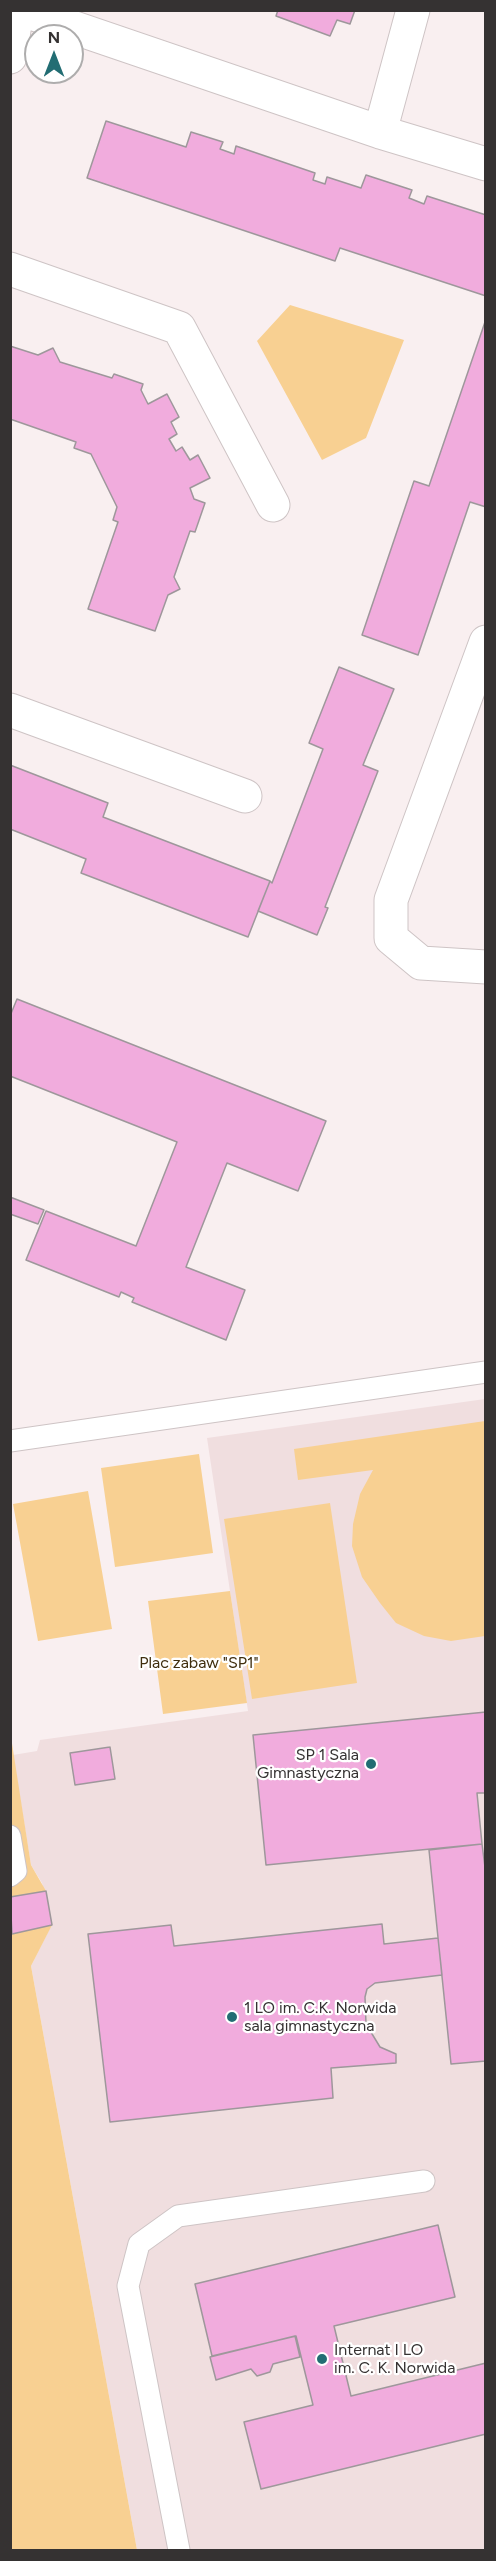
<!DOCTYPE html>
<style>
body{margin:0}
#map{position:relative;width:496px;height:2561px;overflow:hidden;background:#f9eff0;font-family:Figtree,sans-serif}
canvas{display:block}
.frame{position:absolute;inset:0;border:12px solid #353232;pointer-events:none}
.north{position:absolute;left:24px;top:24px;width:60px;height:60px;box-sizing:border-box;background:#fff;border:2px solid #aeadad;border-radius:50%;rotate:0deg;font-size:16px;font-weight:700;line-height:24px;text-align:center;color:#353232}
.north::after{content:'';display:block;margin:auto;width:21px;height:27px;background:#226d73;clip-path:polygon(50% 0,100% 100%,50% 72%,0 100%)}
</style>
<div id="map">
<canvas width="496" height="2561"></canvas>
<div class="frame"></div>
<div class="north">N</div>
</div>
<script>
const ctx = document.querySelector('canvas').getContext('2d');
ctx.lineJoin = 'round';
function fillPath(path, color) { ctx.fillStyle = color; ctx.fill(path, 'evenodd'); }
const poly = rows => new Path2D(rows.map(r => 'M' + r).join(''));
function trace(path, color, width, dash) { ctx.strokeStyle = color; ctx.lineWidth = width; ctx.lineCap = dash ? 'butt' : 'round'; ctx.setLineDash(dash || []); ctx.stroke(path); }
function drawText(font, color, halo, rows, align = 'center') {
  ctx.font = font + ' Figtree,sans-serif'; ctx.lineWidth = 4.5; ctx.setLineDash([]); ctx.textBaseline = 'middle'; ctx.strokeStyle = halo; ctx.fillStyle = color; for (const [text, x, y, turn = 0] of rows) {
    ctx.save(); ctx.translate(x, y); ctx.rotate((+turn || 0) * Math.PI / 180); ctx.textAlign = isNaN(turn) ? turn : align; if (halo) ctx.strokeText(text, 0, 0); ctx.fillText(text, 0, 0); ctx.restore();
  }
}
fillPath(poly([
 [485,1399,485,2550,137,2550,31,1966,52,1924,42,1883,31,1865,13,1755,37,1751,40,1740,248,1711,207,1438]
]), '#f0dedf');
fillPath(poly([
 [290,305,404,340,366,438,322,460,257,341],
 [485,1421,485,1636,451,1641,424,1636,396,1623,380,1603,362,1577,352,1546,353,1524,360,1494,373,1470,298,1480,294,1449],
 [199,1454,213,1553,115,1567,101,1468],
 [88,1491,112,1629,38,1641,13,1504],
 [330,1503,357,1683,252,1699,224,1519],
 [230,1591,247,1703,163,1714,148,1601],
 [11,1737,31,1865,46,1891,52,1925,31,1966,137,2550,11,2550]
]), '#f8d092');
const building = poly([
 [278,10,355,10,350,24,337,20,330,36,276,16,278,10],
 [106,121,186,147,191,132,223,142,220,149,234,154,236,146,315,173,313,180,325,184,327,177,361,188,366,175,412,190,409,198,424,204,427,196,486,215,486,296,340,248,335,261,87,178,106,121],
 [486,319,486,507,470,502,418,655,362,635,414,481,429,486,486,319],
 [10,346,38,355,53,348,60,362,112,378,114,374,143,384,141,390,148,404,167,394,179,417,171,422,177,434,169,439,176,451,182,447,190,460,198,455,210,478,190,488,194,499,205,503,195,532,190,531,174,577,180,589,168,595,155,631,88,609,118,522,113,520,117,507,91,454,74,448,76,442,10,419,10,346],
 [339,667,394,689,363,765,378,771,325,907,328,908,317,935,258,911,270,881,272,883,323,749,309,743,339,667],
 [10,765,108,803,103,817,270,881,248,937,81,873,86,859,10,829,10,765],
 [17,999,326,1121,298,1191,227,1163,186,1267,245,1290,226,1340,132,1302,134,1298,121,1292,119,1297,26,1260,46,1211,136,1246,177,1142,10,1076,10,1016,17,999],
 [10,1197,44,1210,38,1224,10,1214,10,1197],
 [486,1712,486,1793,477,1793,482,1844,266,1865,253,1735,486,1712],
 [110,1747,115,1779,75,1785,70,1753,110,1747],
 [482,1844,486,1875,486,2061,451,2064,429,1850,482,1844],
 [46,1891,52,1925,12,1934,10,1897,46,1891],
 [382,1924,384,1944,438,1938,442,1975,375,1983,367,1989,365,1997,366,2024,380,2047,396,2054,396,2063,331,2068,333,2098,110,2122,88,1934,171,1925,174,1946,382,1924],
 [438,2225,455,2297,334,2326,351,2396,486,2363,486,2434,261,2489,244,2422,313,2405,296,2336,212,2356,195,2284,438,2225],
 [295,2336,300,2357,273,2364,270,2372,257,2376,251,2369,216,2380,210,2357,295,2336]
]);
fillPath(building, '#f1acdd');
trace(building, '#9e979b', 1.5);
const lane = poly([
 [10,1441,486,1372],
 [10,1836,16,1871,10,1876],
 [179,2550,128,2286,139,2244,178,2216,424,2181]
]);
const street = poly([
 [22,10,380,132,486,164],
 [10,57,17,10],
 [380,132,413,10],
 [10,269,179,328,273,505],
 [486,642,391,900,391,938,421,963,486,967],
 [10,710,245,796]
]);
trace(lane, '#cec4c5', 23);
trace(street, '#cec4c5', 35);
trace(lane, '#fff', 21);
trace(street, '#fff', 33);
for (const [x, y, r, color] of [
 [371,1764,6,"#226d73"],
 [232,2017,6,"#226d73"],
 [322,2359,6,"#226d73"]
]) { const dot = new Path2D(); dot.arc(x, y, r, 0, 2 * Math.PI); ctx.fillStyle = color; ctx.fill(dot); trace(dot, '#fff', 2); }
drawText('16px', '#402e0e', '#fff', [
 ["Plac zabaw \"SP1\"",199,1663]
]);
drawText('16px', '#353232', '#fff', [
 ["SP 1 Sala",359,1755,"right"],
 ["Gimnastyczna",359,1773,"right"],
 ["1 LO im. C.K. Norwida",244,2008],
 ["sala gimnastyczna",244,2026],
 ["Internat I LO",334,2350],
 ["im. C. K. Norwida",334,2368]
], 'left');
</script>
